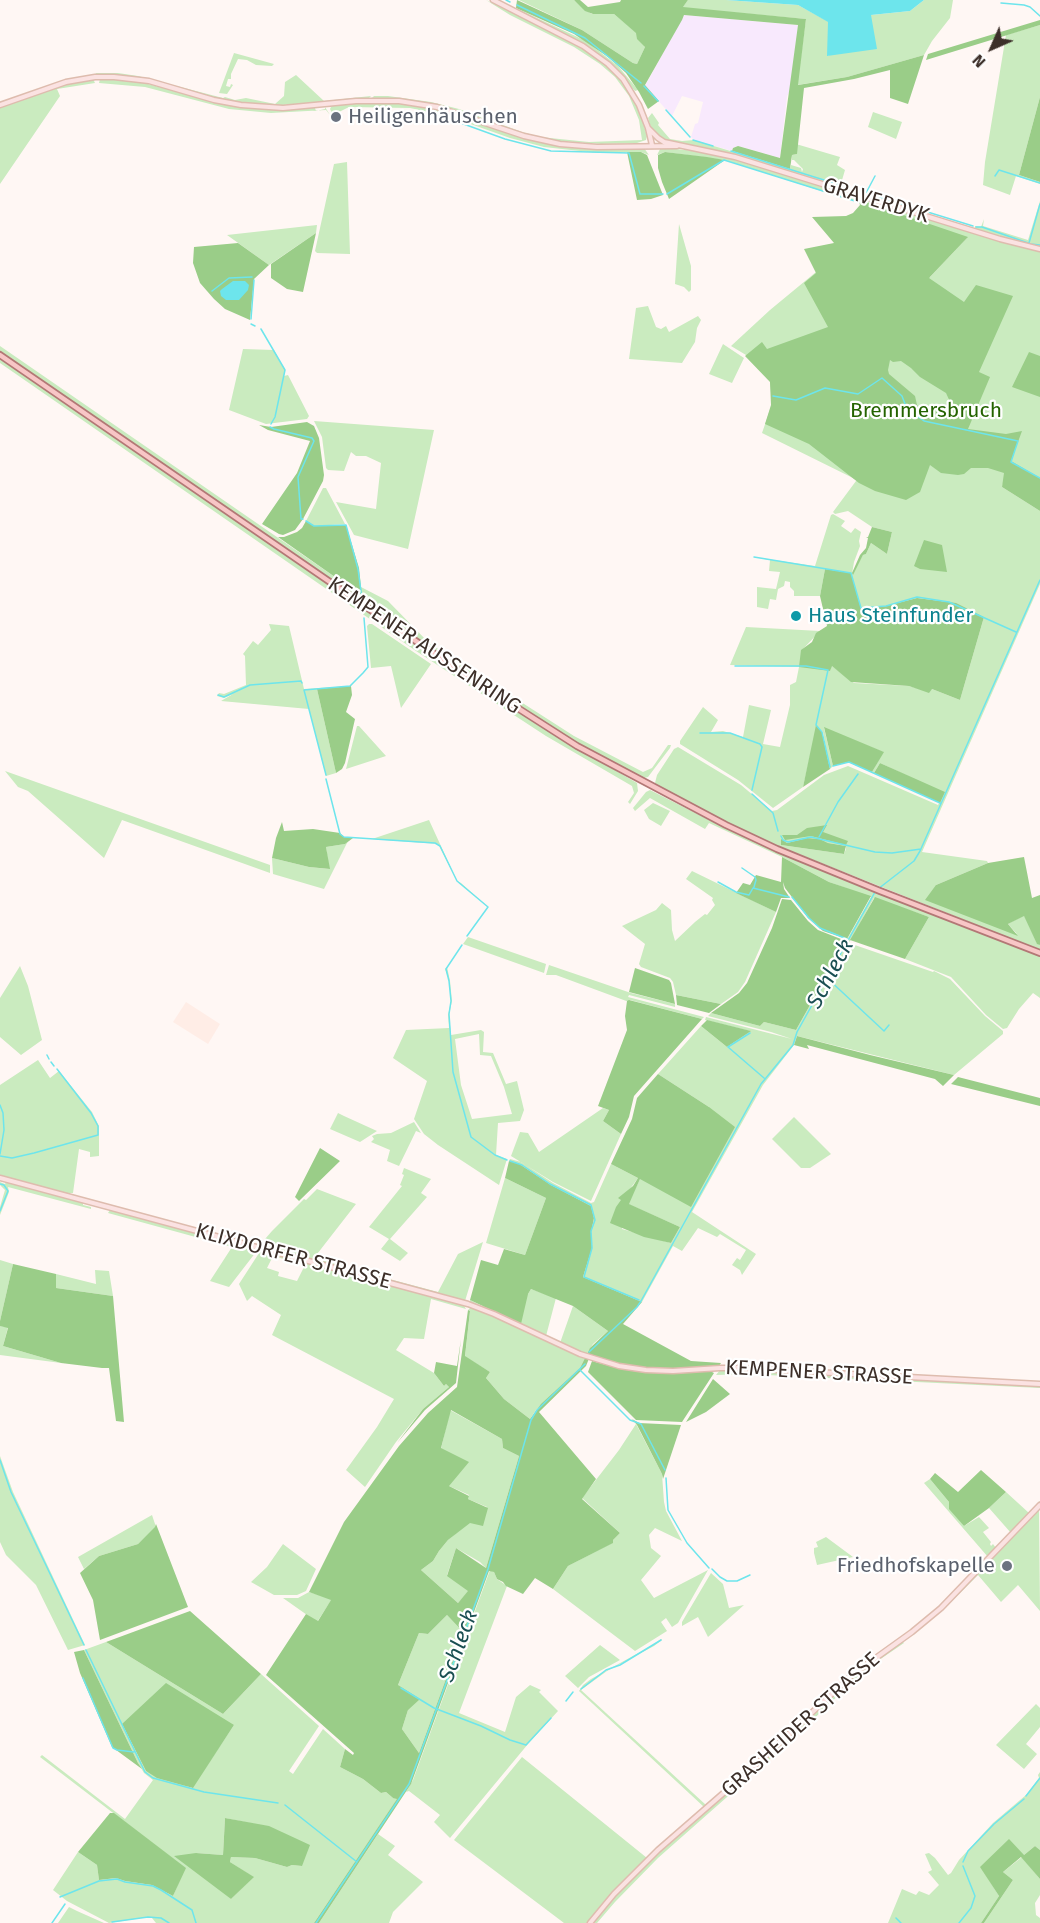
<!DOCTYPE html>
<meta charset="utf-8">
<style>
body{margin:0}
#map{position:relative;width:1040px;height:1923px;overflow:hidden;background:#fff7f4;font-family:"Fira Sans",sans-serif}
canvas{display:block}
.north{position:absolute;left:962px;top:18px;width:60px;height:60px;-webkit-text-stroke:4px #fff;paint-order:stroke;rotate:225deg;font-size:16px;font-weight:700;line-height:24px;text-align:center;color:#3c2f29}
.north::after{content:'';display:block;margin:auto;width:21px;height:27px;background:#3c2f29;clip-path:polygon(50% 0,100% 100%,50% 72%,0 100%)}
</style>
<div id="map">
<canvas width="1040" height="1923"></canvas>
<div class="north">N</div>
</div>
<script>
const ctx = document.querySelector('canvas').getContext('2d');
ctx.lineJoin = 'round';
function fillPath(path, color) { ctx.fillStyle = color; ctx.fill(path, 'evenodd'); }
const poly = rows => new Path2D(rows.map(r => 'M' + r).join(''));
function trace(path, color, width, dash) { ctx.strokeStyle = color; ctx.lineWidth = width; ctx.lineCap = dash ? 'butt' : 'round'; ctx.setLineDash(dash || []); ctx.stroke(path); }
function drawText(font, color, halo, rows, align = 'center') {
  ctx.font = font + ' "Fira Sans",sans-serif'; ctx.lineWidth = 4.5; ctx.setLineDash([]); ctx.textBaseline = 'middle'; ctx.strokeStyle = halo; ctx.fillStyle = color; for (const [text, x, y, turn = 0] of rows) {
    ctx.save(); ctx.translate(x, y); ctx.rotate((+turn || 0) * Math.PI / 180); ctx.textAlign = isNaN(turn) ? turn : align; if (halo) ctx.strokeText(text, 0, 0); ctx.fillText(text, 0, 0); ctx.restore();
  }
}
fillPath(poly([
 [684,15,798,25,790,91,787,96,780,158,738,146,733,148,732,151,694,140,691,137,695,124,698,123,703,102,682,96,672,116,645,86]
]), '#f8e9fd');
fillPath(poly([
 [186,1002,220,1024,208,1044,173,1022]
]), '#ffede6');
fillPath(poly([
 [486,0,574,43,605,63,617,76,638,106,647,136,646,140,637,143,601,144,547,140,524,134,456,110,430,103,406,100,372,98,374,96,388,96,431,102,459,109,522,132,540,137,589,142,642,140,639,120,629,96,615,77,600,64,574,47,510,15],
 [519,0,574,0,585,10,592,14,614,14,637,33,645,47,637,64,633,63,582,30],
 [688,0,726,0,798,5,829,22,828,56,871,15,910,11,924,0,953,0,950,18,932,41,924,55,847,77,797,85,806,19,682,8],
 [516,8,586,41,618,66,638,90,635,91,610,63,594,50,555,30,521,14],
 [1040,25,1040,97,1019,175,1040,182,1040,184,1016,176,1010,195,983,185,985,162,1006,35],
 [234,53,274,64,272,66,256,65,247,60,238,59,231,74,231,79,228,79,226,86,230,87,231,84,233,85,227,94,219,93],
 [95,73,118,73,138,76,223,98,225,97,235,100,246,98,275,104,284,96,285,82,296,75,324,101,371,96,369,98,301,104,262,106,223,100,145,79,121,75,98,75],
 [90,79,93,79,95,83,57,89,60,96,0,184,0,106,58,85],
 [100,79,137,81,215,102,249,108,315,108,316,111,325,109,325,107,330,115,326,110,271,113,229,109,145,87,99,83],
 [366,102,395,103,432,107,543,143,601,149,644,148,649,155,641,152,598,153,544,147,510,138,448,116,410,108,349,107,333,115,330,109,332,105],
 [873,112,902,122,896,139,868,127],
 [652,113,659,123,658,125,670,139,682,141,694,140,790,169,791,165,801,168,802,172,803,169,794,160,792,160,792,155,797,154,796,144,840,157,837,165,845,170,840,187,728,153,663,140,651,128,648,118],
 [666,148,706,152,736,159,859,198,858,201,846,199,725,160,665,152,657,155,660,149],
 [347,162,350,254,317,253,315,251,334,164],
 [863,200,1000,241,1040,251,1040,478,1010,461,1002,487,1040,511,1040,584,922,852,987,861,988,863,936,885,1017,934,1008,924,1024,915,1037,943,1040,945,1040,950,776,845,706,812,657,786,655,783,657,775,674,749,678,747,741,785,772,811,777,810,824,775,848,766,938,805,944,793,880,763,874,773,872,772,883,752,824,728,833,766,830,769,823,732,817,726,803,787,773,808,738,780,680,744,680,741,703,707,718,720,711,732,723,731,743,737,749,705,771,710,763,744,780,747,790,705,790,685,796,682,799,667,730,665,746,627,820,631,803,649,830,671,831,665,854,683,909,686,923,690,932,689,960,700,984,617,960,606,949,602,917,598,886,606,860,609,851,573,825,569,820,596,794,596,794,591,790,587,790,582,785,581,784,586,778,589,776,600,770,599,768,609,757,607,757,587,776,589,780,572,769,571,770,560,753,557,815,566,831,515,833,514,845,521,841,526,851,533,855,528,861,532,859,541,860,546,854,562,852,574,863,555,866,554,871,543,887,554,892,532,872,527,848,511,835,514,833,512,856,481,859,481,762,433,772,404,770,381,746,355,731,346,770,310,816,272,930,277,967,238,862,202],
 [807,838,820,839,828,843,846,846,846,849,844,854,781,845,782,841,787,843],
 [1040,201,1040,247,975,229,975,226,981,227,984,219,983,226,1028,240],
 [679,224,691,266,691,290,689,292,684,287,675,284],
 [317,225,316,233,269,265,227,235],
 [648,306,656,327,661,329,666,326,669,332,698,316,701,320,697,328,695,342,682,363,629,359,636,308],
 [723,344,744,358,732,383,709,374],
 [0,346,361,595,361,587,388,601,429,643,574,736,643,772,652,768,668,745,671,745,670,748,648,777,644,778,571,739,493,691,310,566,0,352],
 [243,349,274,350,285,370,284,376,288,375,309,416,307,419,266,424,229,410],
 [0,357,474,683,546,730,637,783,638,791,630,804,628,802,634,793,632,786,546,736,416,651,0,363],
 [314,421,434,430,408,549,354,535,336,502,376,509,381,463,366,456,356,456,351,452,344,471,328,470,326,468,322,437],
 [323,488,326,488,345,524,314,526,306,521],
 [269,624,289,626,304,689,350,686,368,667,351,686,317,689,336,773,326,776,309,709,221,701,233,694,224,698,217,696,219,693,224,694,246,685,245,656,243,654,253,641,258,645,271,630],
 [369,624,372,624,431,664,401,708,391,666,371,668,367,626],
 [357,726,359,726,386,756,346,769],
 [5,771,270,865,270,873,122,820,104,858,28,791,18,787],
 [327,779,340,834,344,837,372,839,429,820,457,881,461,883,488,907,457,881,438,844,344,837,340,834],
 [650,790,709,820,874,892,1040,956,1040,998,1033,993,1019,1009,1007,1028,1003,1029,986,1015,951,977,905,959,929,917,874,898,849,943,933,972,934,971,950,979,985,1016,1003,1031,1003,1034,954,1075,797,1036,794,1045,763,1085,692,1212,756,1254,742,1275,740,1270,732,1265,737,1258,740,1260,746,1250,720,1234,717,1237,698,1228,682,1251,673,1246,642,1302,583,1277,592,1248,591,1233,594,1218,591,1206,551,1185,518,1163,509,1161,510,1159,521,1162,553,1183,591,1203,594,1202,611,1164,638,1178,622,1200,622,1229,671,1243,680,1227,628,1204,640,1179,709,1107,658,1074,701,1026,727,1047,750,1031,705,1020,706,1017,792,1039,771,1032,708,1016,711,1013,760,1026,764,1022,796,1030,871,897,829,882,782,857,709,823,705,829,650,798,635,811,633,808,646,792],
 [653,803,670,811,661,826,649,819,644,810],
 [348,841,324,889,273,874,272,858,309,867,329,869,326,847,345,844],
 [692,871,776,912,745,982,738,992,721,1004,676,995,673,982,670,978,641,967,639,964,645,944,622,926,656,910,662,903,671,910,672,930,675,941,695,922,705,914,707,915,715,905,712,900,713,898,686,879],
 [468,937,546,964,544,973,463,944],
 [549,965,631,993,675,1004,675,1007,629,995,628,997,704,1017,702,1019,630,1000,629,1002,556,975,546,975],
 [20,966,28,986,42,1040,21,1055,0,1037,0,998],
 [447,967,450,981,452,1001,449,1015,451,1035,481,1030,484,1032,483,1052,493,1053,506,1084,517,1081,524,1110,520,1121,498,1123,496,1155,507,1159,499,1185,438,1145,424,1134,414,1119,427,1081,393,1058,406,1030,449,1028,448,1015,451,1001,449,980,445,969],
 [479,1034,480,1055,491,1056,504,1087,512,1114,472,1119,461,1085,455,1039],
 [38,1060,50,1078,59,1071,92,1112,99,1126,99,1156,90,1157,90,1152,79,1149,73,1193,60,1193,0,1177,0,1085],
 [603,1108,609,1110,603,1121,621,1134,591,1201,553,1182,511,1156,520,1132,528,1133,539,1152],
 [338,1113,344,1116,377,1131,360,1142,330,1129],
 [794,1117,831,1154,810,1168,801,1168,772,1139],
 [414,1122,421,1133,416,1131,399,1166,387,1161,390,1150,371,1142,374,1139,372,1136,377,1134,391,1133],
 [404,1168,431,1179,421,1193,427,1197,390,1239,408,1253,400,1261,381,1249,389,1239,369,1227,402,1186,400,1185,404,1175,402,1174],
 [505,1178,546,1198,525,1255,486,1243],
 [0,1182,5,1184,6,1182,83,1203,83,1205,91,1207,91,1209,8,1187,9,1192,0,1215,0,1207,5,1190,0,1185],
 [317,1189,356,1204,314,1258,358,1270,354,1271,263,1246,265,1239,272,1231,304,1199,306,1200],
 [110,1210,255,1248,256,1252,229,1287,210,1281,232,1247,108,1213],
 [483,1242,465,1301,360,1273,359,1271,438,1292,458,1254],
 [261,1250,463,1304,466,1309,431,1299,424,1339,404,1338,396,1350,434,1373,444,1386,446,1384,449,1387,423,1409,396,1442,365,1487,346,1470,377,1427,394,1399,272,1335,281,1315,252,1296,247,1301,239,1284],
 [273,1256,305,1265,297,1281,278,1276,279,1272,267,1268],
 [0,1260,13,1264,0,1321],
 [95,1270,109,1271,113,1296,56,1288,56,1274,96,1284],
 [531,1289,556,1298,546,1336,560,1343,573,1306,608,1331,593,1344,586,1355,470,1303,470,1300,482,1306,528,1294],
 [471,1307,585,1358,580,1368,536,1410,530,1419,504,1399,486,1378,490,1372,465,1357,470,1311,468,1310],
 [0,1326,8,1327,3,1346,61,1363,0,1355],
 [742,1369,895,1378,895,1379,893,1381,869,1380,747,1374,716,1375,720,1370],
 [902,1378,1040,1386,1040,1388,896,1381],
 [450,1410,502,1439,503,1448,519,1456,486,1568,480,1562,456,1548,447,1575,469,1591,458,1603,421,1570,433,1561,439,1551,448,1540,487,1507,468,1499,469,1495,449,1486,441,1449],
 [636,1424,662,1474,664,1502,666,1511,682,1541,655,1528,649,1535,651,1548,661,1556,641,1580,654,1598,708,1570,678,1623,672,1627,666,1618,661,1622,667,1631,635,1651,553,1589,568,1566,612,1543,613,1540,620,1533,582,1498,619,1450],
 [0,1456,13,1492,85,1645,68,1650,36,1585,6,1555,0,1542],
 [930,1479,949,1502,964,1526,979,1517,989,1528,983,1532,991,1542,990,1544,991,1546,993,1544,996,1548,1011,1533,989,1508,1006,1492,1029,1513,1040,1501,1040,1504,962,1585,960,1585,988,1557,924,1483],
 [1039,1508,1040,1611,1018,1585,1001,1602,978,1575,944,1609,944,1606,1003,1547],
 [152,1515,156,1527,138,1544,99,1556,84,1569,78,1557],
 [826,1537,853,1557,817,1565,814,1553,814,1548,818,1547,816,1542],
 [283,1544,316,1569,306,1591,297,1595,274,1595,251,1582,267,1567],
 [490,1570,494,1572,497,1579,507,1586,459,1713,505,1732,516,1697,530,1685,541,1690,539,1692,558,1711,528,1744,450,1838,434,1822,440,1815,409,1791,406,1792,413,1780],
 [711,1573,723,1584,729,1608,744,1605,708,1637,698,1617,682,1626,682,1622],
 [309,1592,332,1599,317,1622,283,1598,298,1598],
 [447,1615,463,1632,419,1753,402,1729,408,1710,398,1685,419,1633,428,1634],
 [661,1639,662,1640,654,1646,607,1671,581,1690,706,1805,772,1747,773,1748,708,1806,705,1807,611,1896,588,1923,564,1923,454,1840,522,1757,647,1858,704,1807,579,1691,583,1685,591,1679,653,1645],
 [902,1641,904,1643,866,1669,780,1751,779,1746,857,1673],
 [106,1642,223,1714,261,1674,319,1726,289,1771,293,1774,323,1729,345,1749,340,1767,363,1779,381,1793,386,1792,393,1798,398,1798,314,1923,156,1923,152,1918,148,1917,109,1923,67,1901,53,1890,78,1852,97,1865,99,1880,116,1878,125,1881,152,1885,173,1896,185,1868,40,1757,42,1755,125,1819,153,1780,144,1773,138,1763,84,1650],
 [122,1724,234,1725,192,1788,146,1771],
 [225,1818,269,1827,302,1866,292,1865,287,1867,255,1858,231,1857,230,1862,253,1877,231,1899,196,1853,223,1855],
 [600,1645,620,1660,589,1677,578,1688,565,1676],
 [1036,1704,1040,1708,1040,1727,1026,1744,1037,1754,1024,1769,996,1745],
 [775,1750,778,1752,658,1858,615,1902,597,1923,592,1923,613,1897,655,1855],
 [1040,1772,1040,1850,1035,1846,1024,1855,981,1867,999,1896,981,1923,888,1923,902,1889,916,1895,919,1891,929,1895,939,1885,928,1872,932,1870,925,1854,929,1853,935,1858,948,1875,951,1873,959,1860,993,1823,1026,1795,1039,1778,1038,1775],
 [378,1834,395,1846,388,1855,423,1882,393,1912,389,1923,319,1923],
 [1022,1857,1040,1879,1040,1895,1035,1903,1036,1915,1040,1918,1040,1923,984,1923,1013,1880,1003,1872],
 [69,1907,77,1911,104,1923,58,1923]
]), '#caebbf');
fillPath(poly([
 [517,0,582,30,633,63,637,64,645,47,637,39,636,33,614,14,593,14,585,11,574,0,580,0,588,7,620,2,621,0,688,0,683,7,806,19,798,85,847,77,924,55,908,104,890,98,890,70,854,79,804,88,797,154,792,155,790,169,732,151,733,148,738,146,780,158,798,25,684,15,682,20,645,85,659,101,648,109,639,92,626,73,608,57,574,34,516,8],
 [1040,20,1040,25,926,60,928,54],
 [1040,97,1040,182,1019,175],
 [627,152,641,152,647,155,663,195,651,199,637,200],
 [665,152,707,157,725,160,669,199,662,182,658,168,658,155],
 [859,202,865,202,968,237,929,278,964,302,976,285,1013,296,979,372,990,377,968,429,1006,434,1022,431,1011,461,1040,478,1040,511,1002,487,1004,473,988,468,971,468,964,474,958,475,941,473,930,465,920,492,906,500,875,491,859,483,809,444,765,424,771,405,770,382,745,356,762,342,767,349,828,327,804,283,816,273,804,249,834,243,812,217,846,216,853,213,860,205],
 [890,360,893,362,901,361,911,368,920,377,946,393,951,404,948,411,944,413,932,407,921,409,917,405,915,396,889,374,888,370],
 [316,233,303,292,287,289,271,278,271,264],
 [238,243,269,265,254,279,250,320,225,309,214,299,200,283,193,263,194,247],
 [1029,352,1040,356,1040,397,1012,387],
 [307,422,314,426,319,438,324,475,323,481,303,519,295,530,283,535,279,534,262,524,297,473,310,441,268,430,259,425,271,427],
 [306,521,314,526,346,525,359,568,362,596,278,537,284,537,297,532,302,528],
 [872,527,892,532,887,554,871,543,866,554,863,555,853,575,852,573,860,555,866,548,868,538,866,537,868,537],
 [924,540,942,545,947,572,920,569,914,566],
 [825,569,851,573,861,609,886,606,917,598,956,603,984,617,960,700,932,689,929,693,909,686,851,682,832,666,830,671,799,667,801,650,812,642,816,633,827,626,820,596],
 [351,686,352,695,346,712,355,719,345,763,342,769,336,773,317,689],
 [816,725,822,732,830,769,803,787],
 [824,727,884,752,872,772,848,762,833,766],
 [880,763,945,792,940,803,874,773],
 [282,822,284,831,313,829,340,833,344,837,353,838,345,844,326,847,330,869,309,867,272,858,276,838],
 [827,825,823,832,848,841,846,845,811,836,785,840,782,835,797,835,807,828],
 [807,838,820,839,828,843,846,846,844,854,781,845,781,839,787,843],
 [782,857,829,882,871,896,847,939,823,931,808,918,785,888,783,882,784,889,790,898,781,898,776,912,736,893,743,883,750,885,756,875,781,882],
 [1024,857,1032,898,1040,895,1040,945,1037,944,1024,916,1008,924,1018,936,925,900,936,885,988,863],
 [875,897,929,917,905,959,850,940],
 [782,899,791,900,808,921,818,930,846,941,796,1030,764,1022,760,1026,711,1013,739,993,747,983,772,928],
 [635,968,669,980,671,983,675,1004,629,992],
 [676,995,721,1004,709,1013,677,1005],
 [629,1000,702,1019,634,1096,629,1117,621,1134,603,1121,609,1110,598,1106,627,1030,625,1016,627,1001],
 [707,1020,751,1031,727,1047,701,1026],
 [797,1036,870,1055,954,1075,943,1086,935,1079,807,1045,809,1049,794,1045],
 [658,1074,709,1107,735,1127,691,1207,640,1179,629,1204,680,1227,671,1243,644,1237,610,1223,616,1207,621,1200,618,1198,633,1186,638,1178,611,1164,632,1119,637,1098],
 [958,1077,1040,1098,1040,1106,951,1084],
 [320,1148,340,1161,299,1201,295,1197],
 [509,1161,518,1163,551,1185,591,1206,594,1218,591,1233,592,1248,583,1277,642,1302,623,1324,691,1361,721,1363,719,1366,673,1369,644,1368,615,1364,590,1356,586,1366,539,1412,596,1479,582,1499,620,1533,613,1540,613,1543,568,1566,553,1589,535,1578,523,1594,506,1586,503,1582,497,1579,494,1572,489,1571,411,1784,319,1923,314,1923,397,1799,393,1798,386,1792,381,1793,363,1779,340,1767,345,1749,353,1755,354,1753,266,1675,306,1614,318,1621,331,1600,309,1592,344,1522,399,1446,428,1413,457,1387,468,1310,470,1311,465,1356,490,1372,486,1378,504,1399,530,1419,541,1404,580,1368,590,1348,608,1331,573,1306,531,1289,528,1294,521,1324,470,1300,481,1260,498,1265,504,1249,525,1255,546,1198,505,1178],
 [451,1410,502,1439,503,1448,519,1456,486,1568,456,1548,447,1576,468,1591,458,1603,421,1570,433,1561,439,1551,448,1540,470,1523,483,1526,488,1508,468,1499,469,1496,449,1486,469,1462,441,1448],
 [447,1615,463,1632,419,1753,402,1729,408,1710,420,1699,398,1685,419,1633,428,1634],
 [13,1264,56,1274,56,1288,113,1296,124,1422,116,1421,109,1368,102,1368,61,1363,3,1346,8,1328,0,1326,0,1321],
 [461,1339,456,1383,425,1410,397,1443,423,1409,449,1387,446,1384,444,1386,434,1373,436,1362,457,1366],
 [592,1361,617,1368,647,1372,672,1374,710,1371,714,1373,682,1422,636,1420,588,1372],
 [713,1379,730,1394,706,1412,686,1422],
 [632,1419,639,1423,681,1425,663,1479,662,1474,637,1425],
 [981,1470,1006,1492,989,1508,964,1526,949,1509,949,1502,930,1479,935,1473,958,1492],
 [156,1524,188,1607,100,1640,93,1600,80,1573,99,1556,138,1544,155,1527],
 [190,1611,261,1674,223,1714,106,1642],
 [84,1650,138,1763,142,1769,112,1747,80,1673,74,1652],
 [166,1683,234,1725,193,1788,157,1778,146,1771,122,1724],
 [110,1813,114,1813,186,1868,173,1896,152,1885,125,1881,116,1878,99,1880,97,1865,78,1852],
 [225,1818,269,1826,310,1845,302,1866,292,1865,287,1867,255,1858,231,1857,230,1862,254,1877,231,1899,174,1856,196,1853,223,1855],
 [1009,1839,1024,1855,1035,1846,1040,1850,1040,1879,1021,1857,1003,1872,1013,1880,984,1923,981,1923,999,1896,980,1867]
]), '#9acd88');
fillPath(poly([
 [726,0,924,0,910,11,871,15,877,49,827,56,828,22,798,5],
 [233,281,245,281,249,285,248,290,239,300,226,300,221,296,220,291,222,289]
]), '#6de5ec');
trace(poly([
 [506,0,510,2],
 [1001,3,1024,5,1030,7,1040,16],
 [517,5,585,38,641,83],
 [644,86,658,101],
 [666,110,690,137],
 [420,113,447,118,505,139,551,151,629,153,640,194,663,194],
 [693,140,713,146],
 [731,151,840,185],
 [875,176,866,193,973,226],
 [995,176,999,170,1040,183],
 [667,194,724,160,858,202],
 [976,227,982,227,1031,244,1040,245],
 [1029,243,1040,204],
 [212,291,229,278,252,277],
 [251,319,254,280],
 [251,324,255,326],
 [261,329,285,370,275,417,271,424],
 [773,396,796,400,825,388,858,394,882,378,902,396,907,409,924,421,1018,441,1011,462,1040,478],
 [270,427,274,429,312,438,314,441,298,477,301,519,303,519],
 [306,521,314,526,346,525,358,569,362,599],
 [754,557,851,573,861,608,886,606,917,597,949,602,1016,632],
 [735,666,806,666,828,670,816,725,822,732,830,767],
 [218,695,224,697,250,685,301,681,302,683],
 [700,733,730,733,760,744,762,747,752,790],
 [833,766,849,762,940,803],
 [326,775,304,690,350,686,363,673,368,667,364,618],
 [326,779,340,834,344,837,435,843,440,846,457,881,488,907,467,936],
 [752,794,773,813,778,831],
 [781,836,783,840,788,842,811,837,875,852,892,853,921,849],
 [819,837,838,802,858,774],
 [742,868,755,877,756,880,754,887],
 [718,882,736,892,749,895,753,888,789,897],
 [878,889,914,861,920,851,1040,580],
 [792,897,809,918,820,928,847,939],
 [462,945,446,969,449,981,451,1001,449,1014,453,1072,471,1137,495,1155,507,1160],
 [827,978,884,1031,889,1025],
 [750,1033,728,1047,764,1078],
 [47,1055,49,1059],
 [51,1062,54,1066],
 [0,1105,3,1113,4,1130,0,1154],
 [0,1156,12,1158,34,1153,98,1135,98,1126,91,1113,57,1069],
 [510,1161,522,1165,550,1184,591,1205,595,1220,591,1231,592,1248,584,1277,639,1300],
 [0,1184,4,1185,8,1191,0,1211],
 [589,1352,637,1307,641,1301,761,1084,793,1045,797,1032,875,892],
 [580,1370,630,1420,641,1424,665,1470],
 [0,1460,11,1492,84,1645],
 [666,1478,668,1510,687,1543,709,1568],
 [712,1569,720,1577,727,1581,737,1581,750,1575],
 [86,1650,145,1772,153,1778,204,1792,278,1803],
 [83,1678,113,1748,117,1750,134,1752],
 [401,1688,434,1708,481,1726,510,1740,526,1745,551,1718],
 [581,1689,606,1670,620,1665,661,1640],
 [566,1701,573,1692],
 [1026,1796,1040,1778],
 [285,1805,357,1862],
 [963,1862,968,1851,994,1824,1024,1799],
 [60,1897,99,1881,117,1879,125,1882,153,1886,161,1890,192,1910,196,1923],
 [896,1918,901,1923],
 [112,1922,148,1917,161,1918,169,1923],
 [52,1923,65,1904],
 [316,1923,409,1784,488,1569,531,1420,537,1410,585,1364],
 [959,1923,971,1908,975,1896,963,1866]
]), '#6de5ec', 1.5);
const secondary = poly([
 [493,0,583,46,608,64,623,79,639,105,648,128,652,145],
 [0,105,66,82,95,77,114,77,149,81,214,100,241,105,283,108,356,101,399,101,437,107,524,136,560,144,597,147,677,146],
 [648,128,658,138,664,142,735,157,1000,239,1040,249],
 [0,1178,468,1304,494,1314,580,1354,619,1366,646,1370,673,1371,720,1368,739,1368,1040,1384],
 [590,1923,614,1894,658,1850,758,1763,852,1675,912,1632,941,1608,1040,1505]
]);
const primary = poly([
 [0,355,455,668,577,746,726,825,777,849,880,891,1040,953]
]);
trace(secondary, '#debcae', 7);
trace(primary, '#b37876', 8);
trace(secondary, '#fbe2e2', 4);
trace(primary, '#f8c6c6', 4.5);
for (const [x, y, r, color] of [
 [336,117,6,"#6b7280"],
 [796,616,6,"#0f9aa8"],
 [1007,1566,6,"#6b7280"]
]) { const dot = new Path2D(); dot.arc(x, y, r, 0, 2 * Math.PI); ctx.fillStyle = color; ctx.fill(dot); trace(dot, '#fff', 2); }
drawText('21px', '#5b616d', '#fff', [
 ["Heiligenhäuschen",348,117],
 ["Friedhofskapelle",995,1566,"right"]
], 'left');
drawText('21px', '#3c2f29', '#fff', [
 ["GRAVERDYK",876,201,17],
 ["KEMPENER AUSSENRING",424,646,34],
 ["KLIXDORFER STRASSE",293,1257,15],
 ["KEMPENER STRASSE",819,1373,3],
 ["GRASHEIDER STRASSE",801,1725,-42]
]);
drawText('21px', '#246300', '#fff', [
 ["Bremmersbruch",926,411]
]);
drawText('21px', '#0d838f', '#fff', [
 ["Haus Steinfunder",808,616]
], 'left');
drawText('italic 22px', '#1a4f52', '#fff', [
 ["Schleck",831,974,-62],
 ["Schleck",459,1646,-70]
]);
</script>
